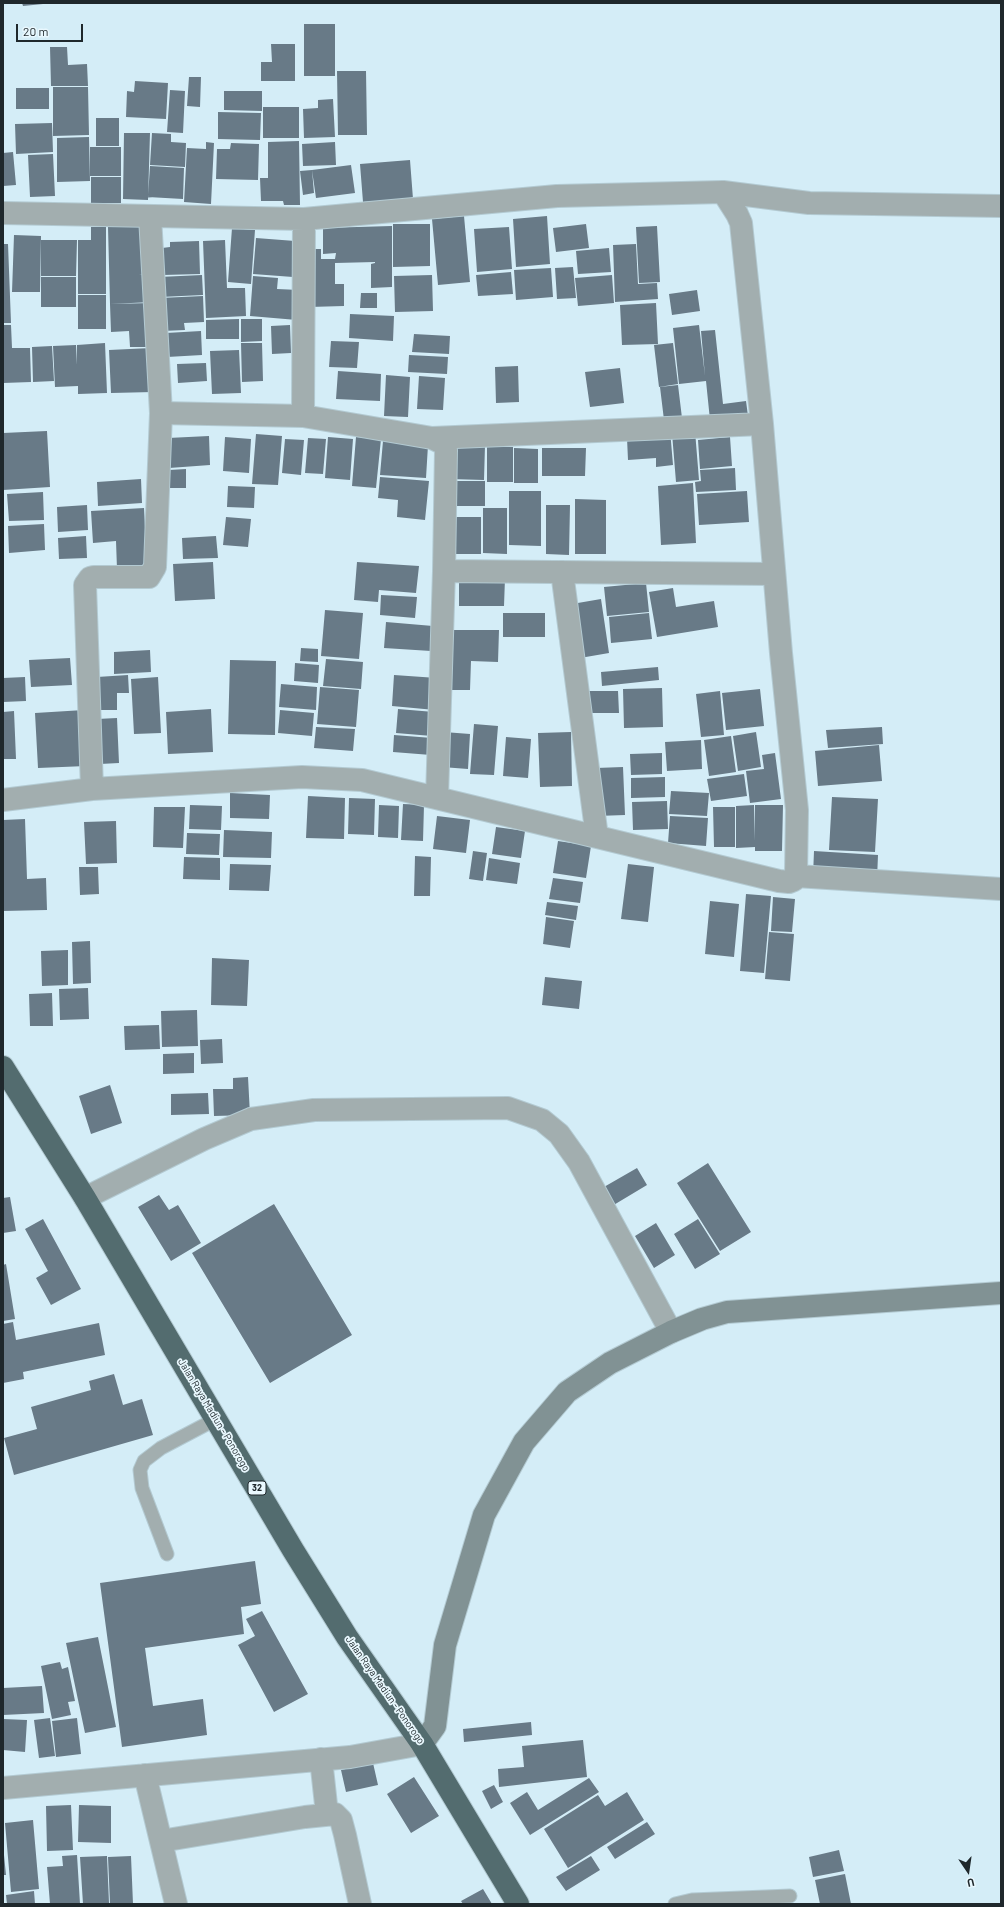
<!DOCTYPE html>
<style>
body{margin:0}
#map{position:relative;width:1004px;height:1907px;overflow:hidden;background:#d4edf7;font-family:Barlow,sans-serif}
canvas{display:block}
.frame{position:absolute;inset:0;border:4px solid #1f282c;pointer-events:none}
.north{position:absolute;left:948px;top:1851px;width:40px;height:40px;-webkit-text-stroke:3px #e9f8fe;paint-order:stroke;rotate:167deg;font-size:11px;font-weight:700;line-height:16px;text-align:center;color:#1f282c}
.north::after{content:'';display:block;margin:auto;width:14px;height:18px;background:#1f282c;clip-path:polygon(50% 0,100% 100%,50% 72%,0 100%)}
.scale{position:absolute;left:16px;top:24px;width:67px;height:18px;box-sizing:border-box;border:2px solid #1f282c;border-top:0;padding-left:5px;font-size:12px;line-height:14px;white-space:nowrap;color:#1f282c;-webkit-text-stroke:3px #e9f8fe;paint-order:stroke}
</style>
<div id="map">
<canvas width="1004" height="1907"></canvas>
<div class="frame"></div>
<div class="north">U</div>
<div class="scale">20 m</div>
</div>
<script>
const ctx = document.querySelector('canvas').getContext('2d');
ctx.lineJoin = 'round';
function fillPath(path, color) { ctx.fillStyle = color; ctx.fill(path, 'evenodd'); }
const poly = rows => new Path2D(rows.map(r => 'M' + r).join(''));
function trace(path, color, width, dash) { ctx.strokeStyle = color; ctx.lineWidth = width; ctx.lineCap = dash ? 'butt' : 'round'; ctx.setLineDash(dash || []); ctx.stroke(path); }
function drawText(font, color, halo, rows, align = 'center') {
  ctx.font = font + ' Barlow,sans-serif'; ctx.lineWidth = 3.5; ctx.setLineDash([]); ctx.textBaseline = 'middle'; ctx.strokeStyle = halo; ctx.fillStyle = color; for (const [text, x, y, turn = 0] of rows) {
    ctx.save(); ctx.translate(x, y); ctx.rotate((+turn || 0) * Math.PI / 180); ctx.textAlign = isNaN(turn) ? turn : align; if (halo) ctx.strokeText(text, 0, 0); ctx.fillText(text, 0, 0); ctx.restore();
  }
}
fillPath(poly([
 [22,3,43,3,43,4,23,6],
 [304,24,335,24,335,76,304,76],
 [271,44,295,44,295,81,261,81,261,62,272,62],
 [50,47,67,47,68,65,87,64,88,86,51,86],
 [337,71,366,71,367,135,338,135],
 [189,77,201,77,200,107,187,106],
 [135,81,168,83,166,119,126,117,127,91,134,92],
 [53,87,88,87,89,135,53,136],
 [16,88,49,88,49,109,16,109],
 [170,90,185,91,183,133,167,132],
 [224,91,262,91,262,111,224,110],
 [333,99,335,137,304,138,303,109,318,108,318,100],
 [263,107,299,107,299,138,263,138],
 [218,112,261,113,260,140,218,139],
 [96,118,119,118,119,146,96,146],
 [52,123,53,152,16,154,15,124],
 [124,133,150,133,148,200,123,199],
 [152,133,171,134,171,142,186,143,185,167,150,165],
 [89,137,90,181,57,182,57,138],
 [299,141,300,205,284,205,283,201,261,201,260,178,268,178,268,162,290,162,268,162,268,142],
 [206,142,214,143,211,204,184,202,187,148,206,149],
 [335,142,336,165,303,166,302,144],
 [231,143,259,144,258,180,216,179,217,149,230,149],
 [90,147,121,147,121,176,90,176],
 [13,152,16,185,3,186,3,153],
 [53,154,55,196,30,197,28,155],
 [410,160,413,199,363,202,360,164],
 [351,165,355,193,316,198,312,170],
 [150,166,184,168,183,199,148,197],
 [312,170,314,193,303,195,300,171],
 [91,177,121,177,121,203,91,203],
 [464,216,470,282,438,285,432,219],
 [547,216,550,264,516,267,513,219],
 [393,224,430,224,430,266,393,267],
 [586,224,589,248,556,252,553,228],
 [150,226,151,274,139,275,152,275,152,302,110,304,108,227],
 [392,226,392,287,371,288,371,264,375,263,375,262,335,263,335,284,344,284,344,306,309,307,308,249,321,249,321,259,335,259,336,253,323,254,323,228],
 [657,226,660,282,639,283,636,227],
 [91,227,106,227,106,294,78,294,78,240,91,240],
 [509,227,512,269,477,272,474,229],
 [232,228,255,230,251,284,228,282],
 [14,235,41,236,40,292,12,292],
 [256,238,295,241,293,277,253,274],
 [41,240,77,240,76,276,41,276],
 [225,240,227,288,245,288,246,316,206,318,203,241],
 [199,241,200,274,163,275,162,248,170,247,170,242],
 [3,244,8,244,11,323,3,323],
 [636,244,638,284,657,283,658,299,615,302,613,245],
 [609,248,611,272,578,274,576,251],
 [573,267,576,298,557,299,555,268],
 [551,268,553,297,516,300,514,270],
 [511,272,513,294,478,296,476,275],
 [202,275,203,295,160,297,159,277],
 [432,275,433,311,395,312,394,276],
 [612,275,614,303,578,306,575,278],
 [253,276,278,278,277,289,299,290,297,320,250,316],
 [41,277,76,277,76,307,41,307],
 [697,290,700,311,672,315,669,294],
 [361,293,377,293,377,308,360,308],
 [78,295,106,295,106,329,78,329],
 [203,296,204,322,184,323,185,330,162,331,160,298],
 [152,303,153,347,130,347,129,331,111,332,110,304],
 [656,303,658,344,622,345,620,305],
 [350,314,394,316,393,341,349,338],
 [239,319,239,339,206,339,206,320],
 [241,319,262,319,262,341,241,342],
 [3,325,11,325,12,348,30,348,31,382,3,383],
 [290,325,291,353,272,354,271,326],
 [699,325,705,376,701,331,715,330,723,404,746,401,748,416,710,420,706,381,679,384,673,328],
 [201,331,202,355,167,357,166,333],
 [414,334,450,336,449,354,412,352],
 [331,341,359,342,357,368,329,367],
 [105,343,107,393,78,394,78,386,55,387,53,346,76,345,77,365,77,345],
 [241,343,262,343,263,381,242,382],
 [673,343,678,384,659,387,654,345],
 [52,346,54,381,33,382,32,347],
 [151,348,153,392,111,393,109,350],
 [239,350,241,393,212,394,210,351],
 [409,355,448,357,447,374,408,372],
 [206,363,207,381,178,383,177,364],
 [518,366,519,402,496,403,495,367],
 [620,368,624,403,590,407,585,372],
 [338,371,381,374,380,401,336,399],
 [386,375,410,377,408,417,384,416],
 [419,376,445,378,443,410,417,409],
 [678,385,682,418,664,420,660,387],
 [670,430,673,465,656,467,656,458,628,460,627,438],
 [47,431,50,487,3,490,3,433],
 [695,431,699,480,676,482,672,433],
 [256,434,282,436,278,485,252,484],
 [209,436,210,465,169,468,168,438],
 [225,437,251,439,249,473,223,471],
 [328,437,353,439,350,480,325,478],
 [356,437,381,439,376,488,352,486],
 [730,437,732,466,700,469,698,440],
 [308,438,326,439,323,474,305,473],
 [285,439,304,440,301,475,282,473],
 [383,441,428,445,426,478,380,475],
 [450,445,485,445,484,480,450,479],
 [487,447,513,447,513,482,487,482],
 [514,448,538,449,538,483,514,483],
 [542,448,586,448,585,476,542,476],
 [735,468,736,490,696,492,695,482,701,481,700,470],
 [186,469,186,488,169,488,169,470],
 [380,477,429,481,425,520,397,517,398,500,378,498],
 [141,479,142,503,98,506,97,482],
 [450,481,485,481,485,506,450,506],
 [693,483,696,543,661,545,658,486],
 [228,486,255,487,254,508,227,507],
 [509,491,541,491,541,546,509,545],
 [747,491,749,522,699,525,697,494],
 [43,492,44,520,9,521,7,494],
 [575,499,606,500,606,554,575,554],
 [87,505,88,530,58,532,57,507],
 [546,505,570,505,569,555,546,554],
 [144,508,147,567,117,569,116,541,93,543,91,511],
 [483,508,507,508,507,554,483,553],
 [226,517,251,519,248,547,223,545],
 [449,517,481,517,481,554,448,554],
 [44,524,45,550,9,553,8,526],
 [86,536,87,558,59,559,58,538],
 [216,536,218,558,183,559,182,538],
 [213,562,215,599,175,601,173,564],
 [357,562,419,566,416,593,379,590,378,602,354,600],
 [459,578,505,578,504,606,459,606],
 [646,583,649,612,607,616,604,587],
 [673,588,676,607,714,601,718,627,657,637,649,592],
 [381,595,417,597,415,618,380,615],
 [601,599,609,653,580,658,572,604],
 [325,610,363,613,359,659,321,656],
 [503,613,545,613,545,637,503,637],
 [649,613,652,639,611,643,609,617],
 [386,622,433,626,431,651,384,648],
 [448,630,499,630,498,662,471,661,470,690,447,690],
 [301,648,318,649,318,662,300,661],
 [150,650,151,672,114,674,114,652],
 [70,658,72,685,31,687,29,660],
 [326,659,363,662,361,689,323,686],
 [230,660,276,661,275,735,228,734],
 [295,663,319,665,318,683,294,681],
 [658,667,659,680,602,686,601,672],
 [128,675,129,693,117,693,117,710,98,710,97,677],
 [394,675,437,678,435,710,392,706],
 [25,677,26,701,3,702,3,678],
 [158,677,161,733,134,734,131,679],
 [281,684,317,687,316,710,279,707],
 [320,687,359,690,356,727,317,724],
 [662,688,663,727,624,728,623,689],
 [760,689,764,726,726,730,722,693],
 [588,691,618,691,619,713,589,713],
 [720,691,724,735,701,737,696,694],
 [211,709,213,752,168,754,166,712],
 [398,709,434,712,432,736,396,733],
 [84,710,86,766,38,768,35,713],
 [280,710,314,713,312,736,278,733],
 [14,711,16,759,3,759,3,712],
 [117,718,119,763,100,764,97,719],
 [474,724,498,726,494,775,470,774],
 [316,727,355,729,353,751,314,748],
 [882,727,883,744,828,748,826,730],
 [444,732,470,734,468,769,442,767],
 [571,732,572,786,540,787,538,733],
 [756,732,761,767,738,771,733,736],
 [394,735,432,738,431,755,393,752],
 [731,736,736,772,709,776,704,740],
 [506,737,531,739,528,778,503,776],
 [701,740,702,769,667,771,665,742],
 [879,745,882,781,818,786,815,751],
 [662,753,662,774,631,775,630,754],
 [775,753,781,799,750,803,746,771,764,769,762,755],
 [623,767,625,815,597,816,596,768],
 [744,774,747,796,711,801,707,779],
 [665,777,665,797,631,798,631,778],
 [671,791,709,793,707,816,669,814],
 [230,793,270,795,269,819,230,818],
 [308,796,345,798,344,839,306,838],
 [832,797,878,799,875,852,829,850],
 [349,798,375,799,374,835,348,834],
 [667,801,668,829,633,830,632,802],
 [403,804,424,805,423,841,401,840],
 [190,805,222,806,221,830,189,829],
 [379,805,399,806,398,838,378,837],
 [754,805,755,841,755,805,783,805,782,851,755,851,755,847,736,848,736,806],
 [154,807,185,807,183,848,153,847],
 [713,807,735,807,735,847,714,847],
 [437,816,470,820,466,853,433,849],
 [670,816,708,818,706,846,668,843],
 [25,819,27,879,46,878,47,910,3,911,3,820],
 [116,821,117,863,86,864,84,822],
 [496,827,525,831,521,858,492,854],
 [224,830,272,832,271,858,223,857],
 [187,833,220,834,219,855,186,854],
 [558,841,591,846,586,878,553,873],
 [473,851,487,853,483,881,469,879],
 [814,851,878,855,877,879,813,876],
 [415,856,431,857,430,896,414,896],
 [184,857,220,858,220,880,183,879],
 [489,858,520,863,517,884,486,880],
 [230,864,271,865,269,891,229,890],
 [628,864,654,867,648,922,621,919],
 [79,867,98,867,99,894,80,895],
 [553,878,583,882,580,903,549,899],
 [746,894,771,896,764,973,740,971],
 [773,897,795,899,792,932,771,931],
 [710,901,739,904,734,957,705,954],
 [547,902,578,906,576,920,545,915],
 [546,917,574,921,570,948,543,944],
 [769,932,794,934,790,981,765,979],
 [90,941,91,983,73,984,72,942],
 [68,950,68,985,42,986,41,951],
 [212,958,249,960,247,1006,211,1005],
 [545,977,582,981,579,1009,542,1005],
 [88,988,89,1019,60,1020,59,989],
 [52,993,53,1026,30,1026,29,994],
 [197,1010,198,1046,162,1047,161,1011],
 [159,1025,160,1049,125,1050,124,1026],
 [222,1039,223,1063,201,1064,200,1040],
 [194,1053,194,1073,163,1074,163,1054],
 [248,1077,250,1115,214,1116,213,1089,233,1089,233,1078],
 [110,1085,122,1123,91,1134,79,1096],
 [208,1093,209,1114,171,1115,171,1094],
 [708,1163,751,1232,720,1251,677,1183],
 [637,1168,647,1185,607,1209,597,1191],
 [159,1195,169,1210,178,1205,201,1243,171,1261,138,1207],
 [10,1197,16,1231,3,1233,3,1198],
 [274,1204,352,1335,270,1383,192,1253],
 [43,1219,81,1289,51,1305,36,1278,48,1271,25,1229],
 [698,1219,720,1254,695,1269,674,1234],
 [656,1223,675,1255,654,1268,635,1236],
 [6,1264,15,1319,3,1321,3,1265],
 [13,1322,16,1340,99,1323,105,1355,23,1372,24,1379,3,1383,3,1324],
 [114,1374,123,1405,142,1399,153,1435,14,1475,4,1438,37,1429,31,1407,91,1390,89,1381],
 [255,1561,261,1604,241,1607,244,1634,145,1648,153,1706,203,1699,207,1735,122,1747,100,1583],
 [262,1611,308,1694,274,1712,238,1645,255,1636,246,1619],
 [98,1637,116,1727,85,1733,66,1643],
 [60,1662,62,1669,68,1667,75,1701,68,1702,71,1715,52,1719,41,1666],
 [42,1686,44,1713,3,1715,3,1688],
 [50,1718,55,1756,39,1758,34,1720],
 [77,1718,81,1754,56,1757,52,1721],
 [3,1719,27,1720,25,1752,3,1750],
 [531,1722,532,1735,464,1742,463,1729],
 [583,1740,587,1777,499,1787,498,1769,524,1767,522,1746],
 [373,1763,378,1785,346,1792,341,1770],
 [414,1777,439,1816,411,1833,387,1794],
 [589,1778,599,1792,530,1835,510,1803,527,1792,538,1810],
 [494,1785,503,1802,491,1809,482,1791],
 [627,1792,644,1820,568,1868,544,1829,598,1795,605,1806],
 [71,1805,73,1850,47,1851,46,1806],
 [79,1805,111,1806,111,1843,78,1842],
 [33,1820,39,1889,11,1892,5,1823],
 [647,1822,655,1834,615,1859,607,1847],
 [839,1850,844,1871,813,1877,809,1857],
 [3,1855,4,1855,6,1875,3,1875],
 [77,1855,80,1904,50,1904,47,1867,63,1866,62,1856],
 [107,1856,109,1903,83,1904,80,1857],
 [131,1856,133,1904,110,1904,108,1857],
 [591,1856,600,1870,566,1891,556,1877],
 [845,1874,851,1904,820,1904,815,1880],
 [483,1889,492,1904,463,1904,461,1901],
 [34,1891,35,1904,7,1904,6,1895]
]), '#687a87');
const lane = poly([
 [167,1554,142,1488,140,1470,144,1461,161,1448,216,1419],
 [675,1904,692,1900,790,1896]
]);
const street = poly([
 [3,213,304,219,557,196,723,192,809,203,1001,206],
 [150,216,161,413],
 [303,416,304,219],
 [432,438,762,424],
 [444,571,774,574],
 [562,572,597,837],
 [92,789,85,585,90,578,94,577,149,577,155,567,161,413,303,416,432,438,444,444,446,450,444,571,437,798],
 [3,800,92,789,302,777,362,780,779,881,789,882,794,880,796,876,797,810,781,653,762,424,741,223,737,214,723,192],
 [796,876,1001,889],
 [85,1198,204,1139,251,1119,314,1110,508,1108,542,1120,559,1134,579,1162,671,1332],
 [321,1759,327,1814],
 [145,1775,176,1904],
 [3,1788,350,1757,422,1744],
 [161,1841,305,1817,335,1814,341,1820,345,1835,360,1904]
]);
const secondary = poly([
 [422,1744,435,1726,445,1645,484,1515,524,1442,567,1392,610,1363,671,1332,702,1319,727,1312,1001,1293]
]);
const highway = poly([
 [3,1067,85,1198,293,1550,347,1637,422,1744,518,1904]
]);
trace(lane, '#b3cad2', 15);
trace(street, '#b3cad2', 24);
trace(secondary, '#b3cad2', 24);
trace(highway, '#b3cad2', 24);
trace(lane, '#a2aeaf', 13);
trace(street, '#a2aeaf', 22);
trace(secondary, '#819294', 22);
trace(highway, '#536c6f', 22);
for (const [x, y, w] of [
 [257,1488,18]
]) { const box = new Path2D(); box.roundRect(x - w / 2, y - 7, w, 14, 3); ctx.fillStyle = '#e9f8fe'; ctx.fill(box); trace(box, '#1f282c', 1); }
drawText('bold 9px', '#1f282c', null, [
 ["32",257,1488]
]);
drawText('10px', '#1f282c', '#e9f8fe', [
 ["Jalan Raya Madiun - Ponorogo",214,1415,59],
 ["Jalan Raya Madiun - Ponorogo",385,1690,55]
]);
</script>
